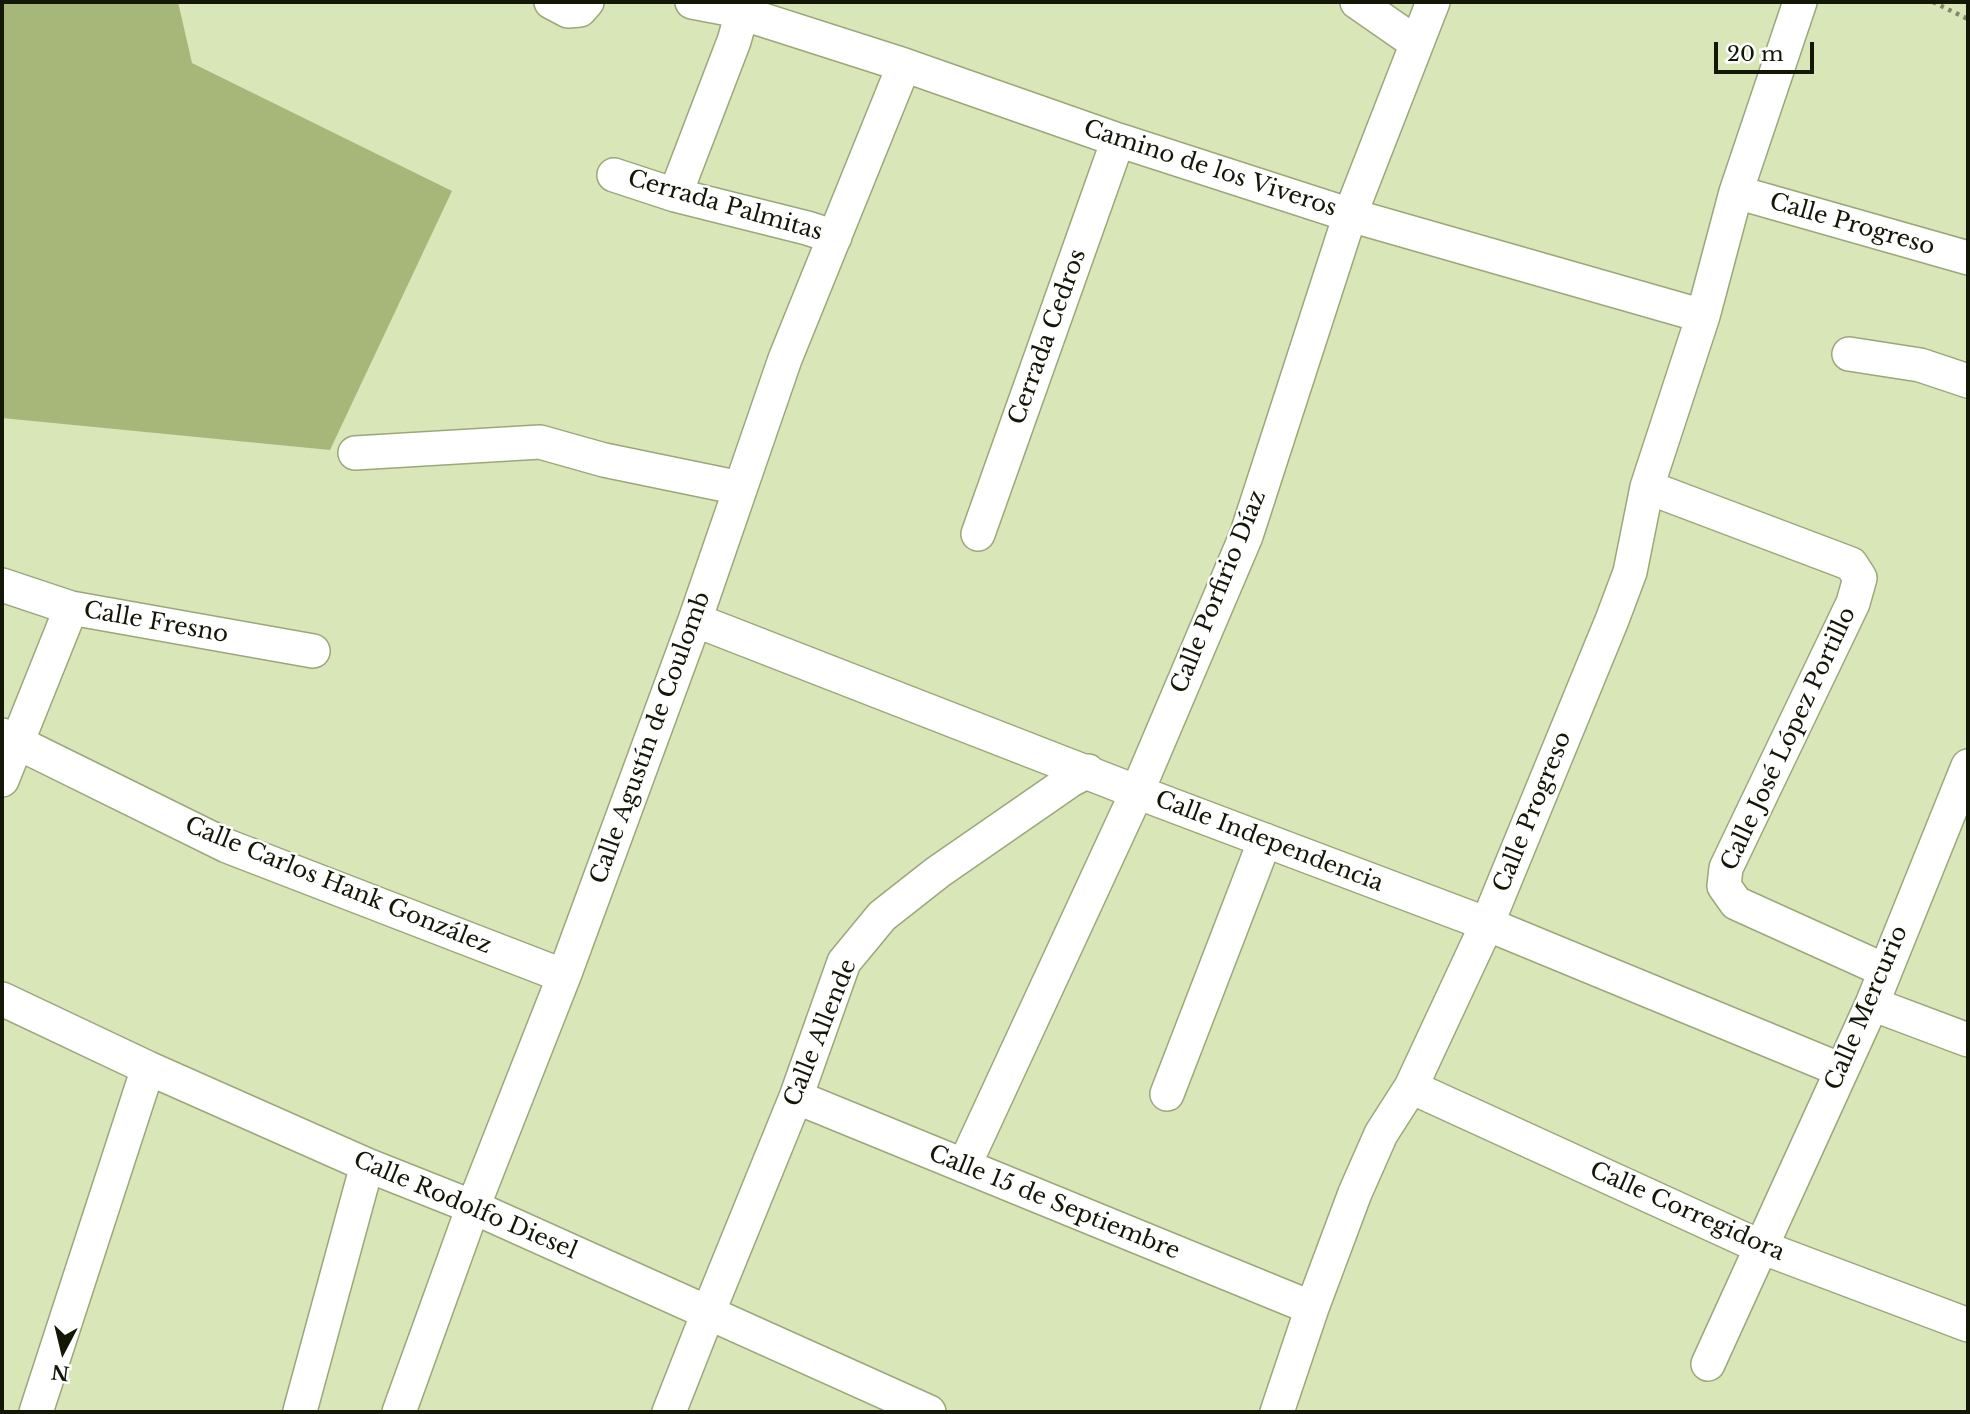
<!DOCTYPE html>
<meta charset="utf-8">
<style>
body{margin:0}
#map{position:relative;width:1970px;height:1414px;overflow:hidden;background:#d9e6b7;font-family:"Libre Baskerville",serif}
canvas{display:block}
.frame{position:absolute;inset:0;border:4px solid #121706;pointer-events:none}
.north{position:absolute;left:28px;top:1316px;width:70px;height:70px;-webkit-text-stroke:5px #fff;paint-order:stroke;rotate:187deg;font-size:19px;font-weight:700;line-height:28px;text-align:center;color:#121706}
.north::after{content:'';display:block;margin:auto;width:24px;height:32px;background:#121706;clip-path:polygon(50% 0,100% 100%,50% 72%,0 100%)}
.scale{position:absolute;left:1714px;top:42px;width:100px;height:32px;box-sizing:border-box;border:4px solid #121706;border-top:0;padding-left:9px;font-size:21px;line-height:24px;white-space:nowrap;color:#121706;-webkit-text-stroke:5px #fff;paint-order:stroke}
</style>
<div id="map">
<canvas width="1970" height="1414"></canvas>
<div class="frame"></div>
<div class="north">N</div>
<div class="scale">20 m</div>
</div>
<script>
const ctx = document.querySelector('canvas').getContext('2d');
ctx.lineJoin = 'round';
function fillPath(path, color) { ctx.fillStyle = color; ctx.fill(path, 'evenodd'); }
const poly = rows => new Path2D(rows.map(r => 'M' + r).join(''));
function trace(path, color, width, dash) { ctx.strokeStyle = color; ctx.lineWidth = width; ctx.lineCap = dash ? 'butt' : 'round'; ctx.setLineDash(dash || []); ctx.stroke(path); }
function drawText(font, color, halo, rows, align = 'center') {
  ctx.font = font + ' "Libre Baskerville",serif'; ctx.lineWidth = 5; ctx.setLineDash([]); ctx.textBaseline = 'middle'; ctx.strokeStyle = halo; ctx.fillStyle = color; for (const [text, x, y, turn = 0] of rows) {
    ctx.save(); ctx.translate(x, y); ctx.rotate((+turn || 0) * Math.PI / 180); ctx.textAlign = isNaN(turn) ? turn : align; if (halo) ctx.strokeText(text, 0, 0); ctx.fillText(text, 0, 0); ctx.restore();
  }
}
fillPath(poly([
 [2,2,178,2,192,63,452,191,330,450,2,418]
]), '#a7b779');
const street = poly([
 [551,2,568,11,580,10,587,2],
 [692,2,729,9,904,65,1118,140,1350,215,1703,316],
 [1357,2,1416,43],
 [614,175,675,195,807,228,835,237],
 [1736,192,1968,258],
 [675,195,734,41,742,13],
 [1849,354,1920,365,1968,381],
 [355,453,540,442,604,460,740,488],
 [1647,487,1851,564,1860,578,1853,603,1726,868,1724,886,1736,903,1884,970],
 [978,534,1118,140],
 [2,585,71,608,313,651],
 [695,620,1137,792,1487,924,1841,1070],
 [2,735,227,846,564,976],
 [2,780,71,608],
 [2,999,148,1068,367,1165,473,1207,929,1412],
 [1872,1004,1968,1040],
 [1411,1087,1761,1247,1968,1325],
 [1167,1094,1265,840],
 [796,1097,1312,1308],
 [964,1166,1137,792,1246,536,1350,215,1433,2],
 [1708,1364,1872,1004,1968,766],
 [300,1411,367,1165],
 [36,1412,148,1068],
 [399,1412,473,1207,564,976,695,620,785,359,904,65],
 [669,1412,708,1313,796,1097,844,962,882,916,938,872,1071,780,1088,771],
 [1277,1412,1312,1308,1355,1193,1381,1134,1411,1087,1487,924,1612,620,1630,572,1647,487,1703,316,1736,192,1800,2]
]);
trace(street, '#9ba77b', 36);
trace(poly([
 [1933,2,1968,19]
]), '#7f8867', 4.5, [3.5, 5]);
trace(street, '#fff', 33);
drawText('23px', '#121706', '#fff', [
 ["Camino de los Viveros",1210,169,18],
 ["Cerrada Palmitas",725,206,16],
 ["Calle Progreso",1852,225,16],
 ["Cerrada Cedros",1048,337,-70],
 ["Calle Porfirio Díaz",1219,592,-68],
 ["Calle Fresno",156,623,10],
 ["Calle Agustín de Coulomb",651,738,-70],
 ["Calle José López Portillo",1789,739,-65],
 ["Calle Progreso",1533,812,-68],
 ["Calle Independencia",1269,842,21],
 ["Calle Carlos Hank González",338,886,22],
 ["Calle Mercurio",1867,1008,-67],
 ["Calle Allende",821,1033,-68],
 ["Calle 15 de Septiembre",1054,1203,22],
 ["Calle Rodolfo Diesel",465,1206,23],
 ["Calle Corregidora",1687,1212,24]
]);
</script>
